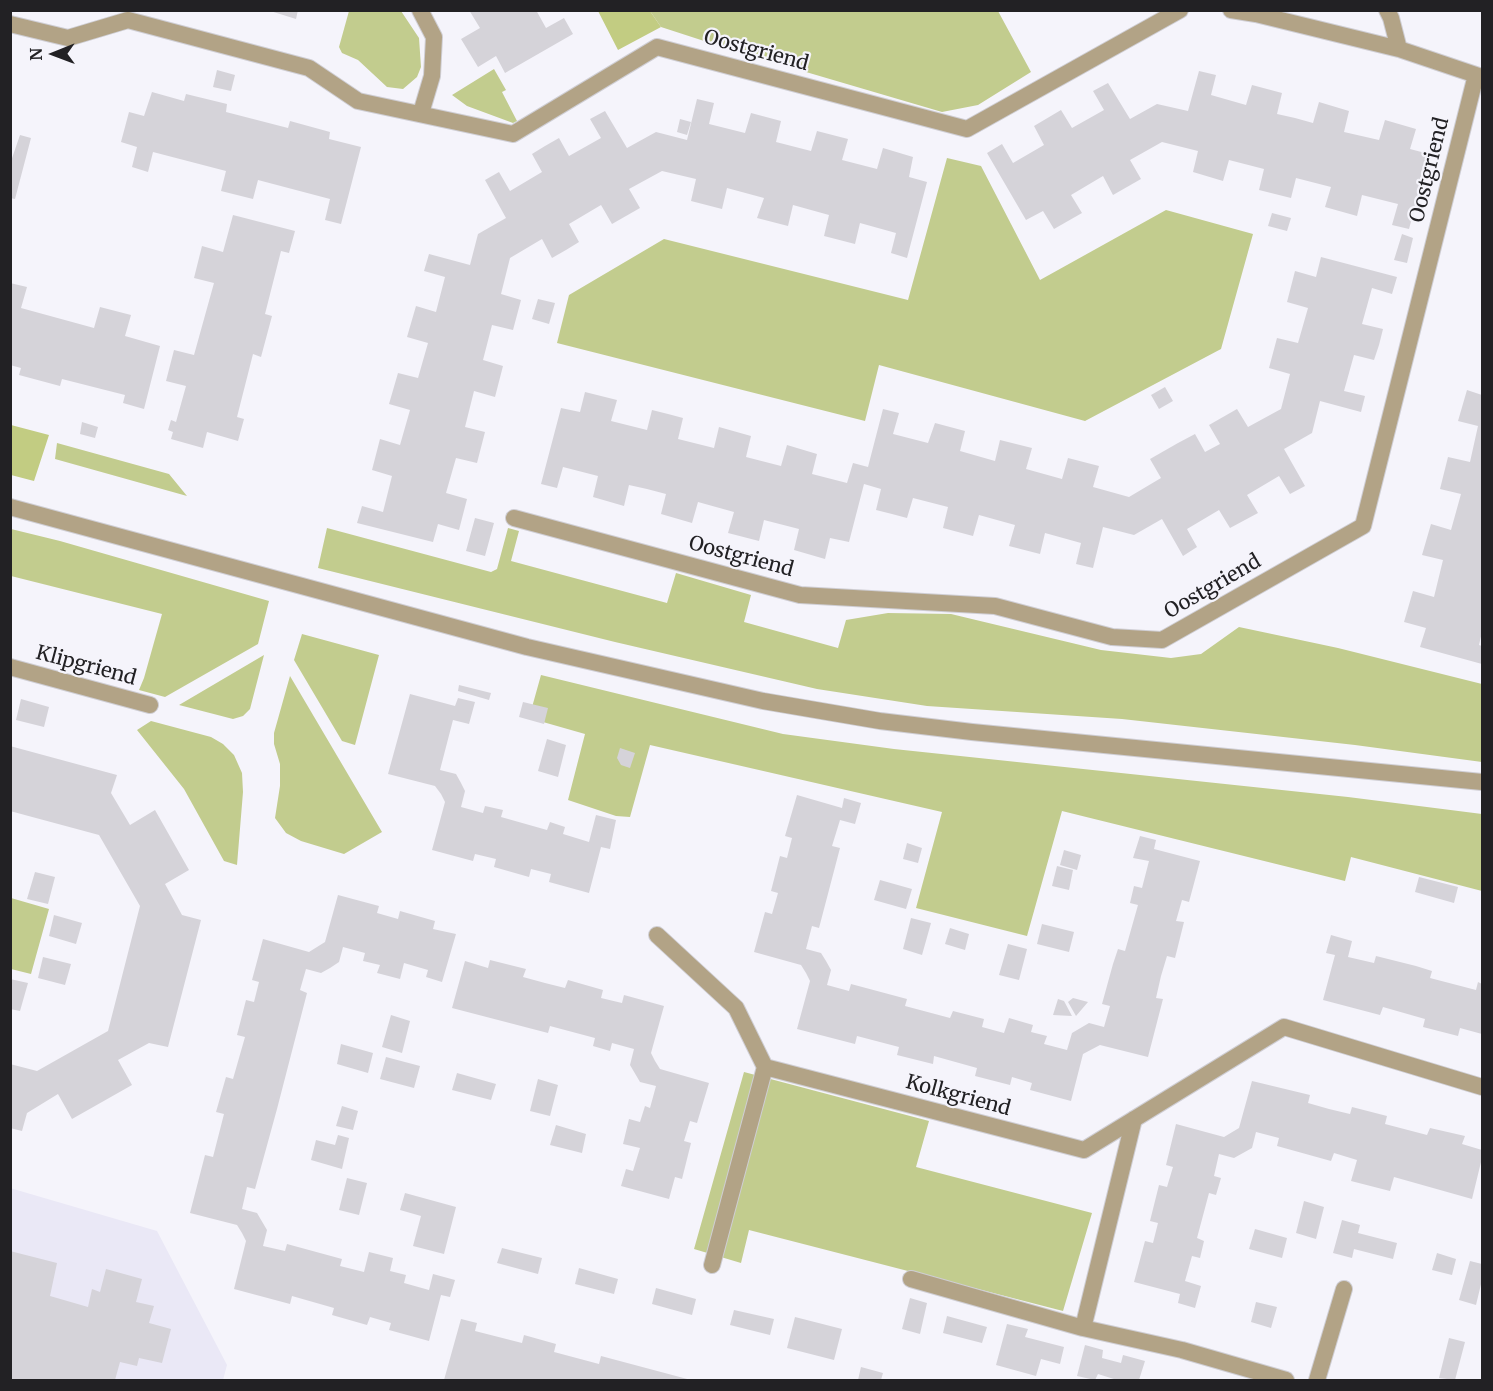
<!DOCTYPE html>
<style>
body{margin:0}
#map{position:relative;width:1493px;height:1391px;overflow:hidden;background:#f5f4fb;font-family:Merriweather,serif}
canvas{display:block}
.frame{position:absolute;inset:0;border:12px solid #222124;pointer-events:none}
.north{position:absolute;left:24px;top:24px;width:60px;height:60px;-webkit-text-stroke:4px #f5f4fb;paint-order:stroke;rotate:269deg;font-size:16px;font-weight:700;line-height:24px;text-align:center;color:#222124}
.north::after{content:'';display:block;margin:auto;width:21px;height:27px;background:#222124;clip-path:polygon(50% 0,100% 100%,50% 72%,0 100%)}
</style>
<div id="map">
<canvas width="1493" height="1391"></canvas>
<div class="frame"></div>
<div class="north">N</div>
</div>
<script>
const ctx = document.querySelector('canvas').getContext('2d');
ctx.lineJoin = 'round';
function fillPath(path, color) { ctx.fillStyle = color; ctx.fill(path, 'evenodd'); }
const poly = rows => new Path2D(rows.map(r => 'M' + r).join(''));
function trace(path, color, width, dash) { ctx.strokeStyle = color; ctx.lineWidth = width; ctx.lineCap = dash ? 'butt' : 'round'; ctx.setLineDash(dash || []); ctx.stroke(path); }
function drawText(font, color, halo, rows, align = 'center') {
  ctx.font = font + ' Merriweather,serif'; ctx.lineWidth = 4.5; ctx.setLineDash([]); ctx.textBaseline = 'middle'; ctx.strokeStyle = halo; ctx.fillStyle = color; for (const [text, x, y, turn = 0] of rows) {
    ctx.save(); ctx.translate(x, y); ctx.rotate((+turn || 0) * Math.PI / 180); ctx.textAlign = isNaN(turn) ? turn : align; if (halo) ctx.strokeText(text, 0, 0); ctx.fillText(text, 0, 0); ctx.restore();
  }
}
fillPath(poly([
 [10,1188,157,1231,227,1365,223,1380,11,1380]
]), '#eae8f6');
fillPath(poly([
 [349,11,401,11,419,38,421,67,417,77,403,89,387,87,358,60,342,53,339,47],
 [650,11,998,11,1031,72,978,105,942,112,738,52,661,27],
 [494,69,506,90,502,92,517,121,513,123,467,106,452,95],
 [947,158,981,166,1040,280,1166,210,1253,234,1221,349,1085,421,879,365,865,421,557,343,569,295,664,239,908,300],
 [57,443,169,474,187,496,55,459],
 [327,528,491,572,497,569,508,528,519,531,511,561,667,603,676,573,751,595,744,622,838,648,846,620,888,613,951,614,1101,650,1171,658,1201,654,1239,627,1338,648,1482,684,1482,762,1355,745,1122,719,927,706,817,689,615,642,318,568],
 [11,529,60,541,269,601,258,644,165,697,139,690,144,678,162,614,11,576],
 [302,634,379,655,355,745,342,741,294,660],
 [264,655,250,709,243,716,233,719,179,705],
 [541,675,783,734,894,749,1348,797,1482,814,1482,891,1351,857,1345,881,1062,811,1027,936,916,908,942,812,650,745,630,817,616,816,568,800,585,734,529,718],
 [290,676,382,832,344,854,301,841,286,833,275,818,280,786,280,764,274,744,274,733],
 [151,721,211,737,223,744,234,755,242,773,243,792,237,865,224,861,184,789,137,730],
 [11,898,49,909,31,974,11,969],
 [744,1072,929,1121,916,1167,1092,1213,1063,1311,749,1230,741,1263,694,1249]
]), '#c2cc8e');
fillPath(poly([
 [598,11,650,11,661,27,618,50],
 [11,425,49,435,34,481,11,475]
]), '#c2cc82');
fillPath(poly([
 [267,10,298,10,296,19],
 [469,10,536,10,546,28,564,18,573,34,505,73,496,56,478,67,461,39,480,28],
 [217,70,235,75,231,91,213,87],
 [1199,71,1216,75,1211,95,1246,105,1252,85,1282,93,1277,114,1295,118,1313,123,1319,102,1349,111,1344,132,1379,140,1385,120,1416,129,1410,149,1429,154,1409,229,1392,225,1398,204,1362,195,1357,216,1325,207,1331,187,1296,178,1291,198,1259,190,1264,169,1229,160,1223,181,1193,172,1198,151,1162,142,1130,160,1141,179,1113,195,1103,176,1071,195,1082,213,1054,229,1043,211,1026,220,987,153,1002,144,1013,163,1044,145,1034,126,1061,110,1072,128,1104,110,1093,91,1108,83,1130,119,1157,104,1188,111],
 [152,92,184,101,186,94,227,104,226,112,288,128,290,121,330,132,329,139,361,147,341,224,325,220,330,199,258,180,253,199,221,191,226,171,153,152,148,172,132,167,137,147,121,142,129,112,144,116],
 [697,99,714,103,709,124,745,133,751,113,781,121,776,142,811,151,817,131,848,139,842,160,877,169,883,148,913,157,909,177,927,182,907,258,891,253,896,233,860,223,855,244,824,236,829,215,793,205,788,226,757,218,764,198,727,188,722,209,691,201,696,179,662,171,629,189,640,208,612,224,601,205,569,224,579,242,566,250,552,258,542,239,510,258,501,294,521,300,513,330,492,325,483,360,503,366,495,397,474,391,465,427,485,432,477,463,456,458,446,493,467,499,459,530,438,524,433,542,357,523,362,506,383,512,392,476,372,470,380,439,400,445,410,410,389,404,398,373,418,378,428,343,407,337,416,306,436,312,445,277,424,271,429,254,470,265,478,234,506,218,485,180,499,172,510,191,542,172,532,154,545,146,559,138,569,156,601,138,590,119,605,111,627,148,656,132,687,140],
 [680,119,691,122,687,135,677,132],
 [20,135,31,138,15,199,10,198,10,164],
 [1272,213,1291,218,1287,231,1268,226],
 [233,215,295,231,289,253,281,251,265,314,272,316,261,357,253,354,237,417,244,419,238,441,207,432,203,448,171,439,173,432,168,430,171,420,176,422,186,386,166,381,174,350,194,355,214,283,194,278,202,246,223,252],
 [1402,234,1413,238,1407,263,1394,260],
 [1321,257,1397,277,1392,294,1372,288,1362,324,1383,329,1379,345,1374,360,1354,355,1344,391,1365,396,1361,412,1320,401,1312,433,1284,449,1305,486,1290,494,1279,476,1247,495,1258,513,1230,528,1219,510,1187,529,1197,547,1183,556,1162,519,1134,535,1103,527,1093,568,1076,564,1081,543,1045,533,1040,554,1009,546,1015,525,979,515,973,536,943,528,948,507,913,498,907,518,892,514,876,510,881,489,864,484,849,542,830,538,825,559,794,550,799,529,764,520,759,541,728,533,734,512,698,502,692,523,661,514,666,494,647,489,629,485,624,506,593,497,598,476,563,467,557,488,541,484,561,408,580,412,585,392,617,400,611,421,647,430,652,410,668,414,683,418,678,439,714,448,719,427,751,436,746,457,781,466,787,445,817,454,812,474,847,483,853,463,868,467,883,409,899,413,893,434,928,443,935,423,965,431,960,451,995,461,1000,440,1032,448,1026,469,1062,479,1068,458,1099,466,1093,487,1129,497,1161,478,1150,459,1178,443,1195,434,1205,452,1220,444,1209,425,1237,409,1248,427,1281,409,1290,374,1269,368,1277,338,1298,343,1308,308,1287,302,1295,271,1316,277],
 [10,283,27,287,21,308,94,328,100,307,131,315,125,336,160,346,144,409,123,403,125,395,62,379,60,386,19,375,21,368,10,365],
 [538,299,555,303,549,324,532,319],
 [1165,387,1173,401,1159,409,1151,395],
 [1467,390,1482,395,1482,632,1479,645,1482,646,1482,664,1420,647,1426,628,1404,622,1413,591,1434,597,1443,560,1422,555,1431,524,1451,530,1461,494,1440,489,1448,457,1470,462,1478,426,1458,421],
 [82,422,98,427,95,438,80,434],
 [475,518,494,523,485,556,466,551],
 [459,685,491,693,489,700,458,691],
 [410,694,455,706,458,698,475,702,469,724,453,720,440,770,456,774,461,783,465,791,461,807,483,813,485,806,503,810,501,817,547,830,550,822,565,827,563,834,589,842,596,815,616,820,610,849,601,847,589,893,549,882,551,874,531,869,529,877,494,867,496,859,475,854,473,861,432,850,445,802,441,794,435,786,388,774],
 [21,699,49,707,44,727,16,720],
 [523,702,548,708,544,724,519,717],
 [547,739,566,745,558,777,538,771],
 [10,746,117,775,111,793,130,825,155,810,189,870,165,884,182,915,201,920,168,1047,149,1043,118,1060,132,1085,72,1119,58,1094,27,1113,22,1131,10,1128,10,1064,37,1071,108,1031,140,906,99,835,10,811],
 [620,748,635,753,630,768,621,765,617,758],
 [797,795,842,808,844,798,861,803,855,824,840,820,832,846,840,848,819,928,812,926,806,949,821,953,826,961,831,970,827,985,849,991,851,984,907,999,905,1006,950,1018,953,1011,984,1019,982,1027,1004,1033,1009,1018,1033,1025,1031,1032,1047,1036,1044,1044,1067,1050,1072,1033,1089,1023,1104,1027,1110,1006,1102,1004,1113,964,1118,949,1125,951,1138,905,1130,903,1134,886,1142,888,1149,861,1133,858,1140,836,1156,840,1154,849,1200,861,1189,902,1182,900,1176,921,1184,922,1175,958,1167,956,1161,976,1156,998,1163,999,1148,1057,1100,1045,1083,1054,1071,1101,1030,1090,1032,1083,1012,1077,1010,1085,975,1076,977,1068,934,1056,933,1064,897,1055,899,1047,857,1036,855,1044,797,1029,810,981,806,973,801,965,754,952,765,912,772,914,778,893,771,891,780,856,787,858,792,838,785,836],
 [907,843,922,848,918,863,903,859],
 [1064,850,1081,855,1077,870,1060,865],
 [1057,866,1073,870,1069,890,1052,886],
 [35,872,55,877,48,904,27,899],
 [1419,877,1458,887,1454,903,1415,892],
 [880,880,912,889,906,909,874,900],
 [338,895,379,906,377,913,398,919,400,911,435,921,433,929,456,934,442,982,426,977,428,970,404,963,400,979,377,973,380,965,363,961,365,953,343,947,339,962,330,968,321,973,306,969,300,990,307,993,277,1109,255,1189,247,1187,242,1209,257,1213,267,1230,263,1246,285,1251,287,1244,342,1259,340,1266,364,1272,369,1252,393,1258,390,1271,406,1275,404,1283,429,1290,433,1274,455,1280,450,1297,441,1295,429,1341,389,1330,391,1323,370,1317,367,1325,332,1315,334,1308,292,1296,290,1304,234,1289,246,1241,242,1233,237,1225,190,1213,205,1155,213,1157,224,1114,216,1112,226,1077,233,1079,245,1037,237,1035,246,1000,254,1002,259,982,252,980,263,939,309,952,325,942],
 [54,915,82,923,76,944,49,936],
 [911,918,931,923,922,955,903,949],
 [1042,924,1074,932,1069,952,1037,944],
 [950,928,969,934,965,950,945,944],
 [1331,935,1352,941,1348,957,1374,963,1376,956,1416,966,1432,971,1430,978,1476,990,1478,982,1482,984,1482,1034,1460,1028,1458,1036,1423,1027,1425,1019,1383,1007,1380,1015,1323,1000,1335,955,1326,953],
 [1008,944,1027,949,1019,980,999,975],
 [43,957,71,964,65,985,38,978],
 [490,960,526,969,523,977,545,983,565,988,568,980,603,990,601,998,622,1003,624,995,664,1006,651,1053,655,1061,660,1069,709,1083,697,1123,690,1121,684,1141,691,1143,682,1179,675,1177,669,1199,621,1186,626,1169,633,1171,640,1148,623,1144,629,1119,640,1122,645,1106,650,1108,656,1086,640,1082,630,1065,634,1049,612,1043,610,1051,593,1046,595,1038,550,1026,548,1033,452,1008,465,961,488,968],
 [10,979,28,983,20,1011,10,1009],
 [1073,998,1088,1002,1076,1016,1068,1002],
 [1058,999,1064,1001,1072,1016,1053,1015],
 [391,1015,410,1021,402,1053,382,1047],
 [341,1044,373,1053,368,1073,337,1064],
 [386,1057,420,1066,414,1088,380,1079],
 [457,1073,496,1084,491,1100,452,1090],
 [538,1079,558,1085,550,1116,530,1111],
 [1252,1081,1310,1095,1308,1103,1329,1109,1350,1114,1352,1107,1387,1116,1385,1124,1427,1135,1430,1128,1465,1136,1462,1144,1482,1150,1482,1158,1472,1199,1394,1177,1390,1191,1351,1181,1357,1160,1334,1153,1331,1161,1277,1146,1279,1138,1256,1132,1252,1148,1234,1158,1219,1154,1214,1176,1221,1178,1216,1195,1209,1193,1197,1238,1204,1241,1200,1258,1192,1256,1185,1281,1201,1286,1195,1308,1178,1303,1180,1294,1134,1282,1145,1241,1153,1243,1158,1223,1150,1221,1159,1185,1167,1187,1173,1167,1166,1165,1176,1124,1224,1137,1239,1128],
 [342,1106,358,1111,353,1130,336,1126],
 [556,1125,586,1134,582,1153,550,1145],
 [338,1135,349,1138,342,1169,311,1160,316,1140,335,1145],
 [347,1178,367,1183,359,1215,339,1210],
 [405,1193,456,1207,444,1254,413,1246,421,1216,400,1210],
 [1304,1201,1324,1207,1316,1239,1296,1233],
 [1342,1220,1360,1225,1358,1233,1397,1243,1393,1259,1354,1249,1352,1258,1333,1253],
 [1255,1229,1287,1238,1282,1258,1249,1249],
 [502,1248,542,1258,538,1274,497,1263],
 [10,1251,57,1263,50,1296,88,1307,92,1289,100,1292,106,1269,142,1279,136,1302,154,1306,149,1323,171,1329,162,1363,139,1358,137,1366,120,1362,115,1380,10,1380],
 [1437,1253,1456,1259,1452,1275,1432,1270],
 [1470,1261,1482,1264,1482,1280,1476,1305,1459,1300],
 [579,1268,618,1279,614,1294,575,1284],
 [656,1288,696,1299,692,1315,652,1304],
 [910,1298,927,1303,920,1334,902,1329],
 [1256,1302,1277,1307,1271,1328,1251,1322],
 [734,1310,774,1319,770,1335,730,1325],
 [947,1316,987,1327,982,1343,943,1333],
 [795,1317,842,1329,834,1360,787,1348],
 [461,1319,477,1323,475,1331,522,1343,524,1335,556,1344,554,1352,599,1364,601,1356,691,1380,444,1380],
 [1007,1324,1028,1329,1025,1337,1064,1347,1060,1364,1041,1359,1036,1376,996,1365],
 [1449,1338,1465,1342,1455,1380,1439,1378],
 [1085,1345,1103,1350,1102,1358,1121,1363,1123,1355,1145,1361,1139,1380,1117,1380,1098,1374,1095,1380,1077,1376],
 [861,1367,883,1373,881,1380,858,1380]
]), '#d5d3d9');
const service = poly([
 [10,507,527,647,763,701,880,721,972,732,1482,782]
]);
const minor = poly([
 [420,10,434,37,432,76,421,113],
 [1231,10,1256,14,1399,49,1482,77],
 [1387,10,1391,18,1399,49],
 [10,24,68,38,128,20,309,68,358,101,513,134,657,47,967,129,1180,10],
 [514,518,800,595,995,606,1112,637,1162,640,1363,526,1476,75],
 [10,667,150,705],
 [657,935,736,1008,765,1067,712,1265],
 [765,1067,1084,1150,1284,1027,1482,1087],
 [911,1279,1083,1328,1182,1350,1286,1380],
 [1083,1328,1134,1119],
 [1317,1380,1344,1289]
]);
trace(service, '#cfced4', 18);
trace(minor, '#cfced4', 18);
trace(service, '#b2a386', 16);
trace(minor, '#b2a386', 16);
drawText('20px', '#222124', '#f5f4fb', [
 ["Oostgriend",756,51,15],
 ["Oostgriend",1430,170,-76],
 ["Oostgriend",741,557,15],
 ["Oostgriend",1213,587,-30],
 ["Klipgriend",86,666,15],
 ["Kolkgriend",958,1096,15]
]);
</script>
